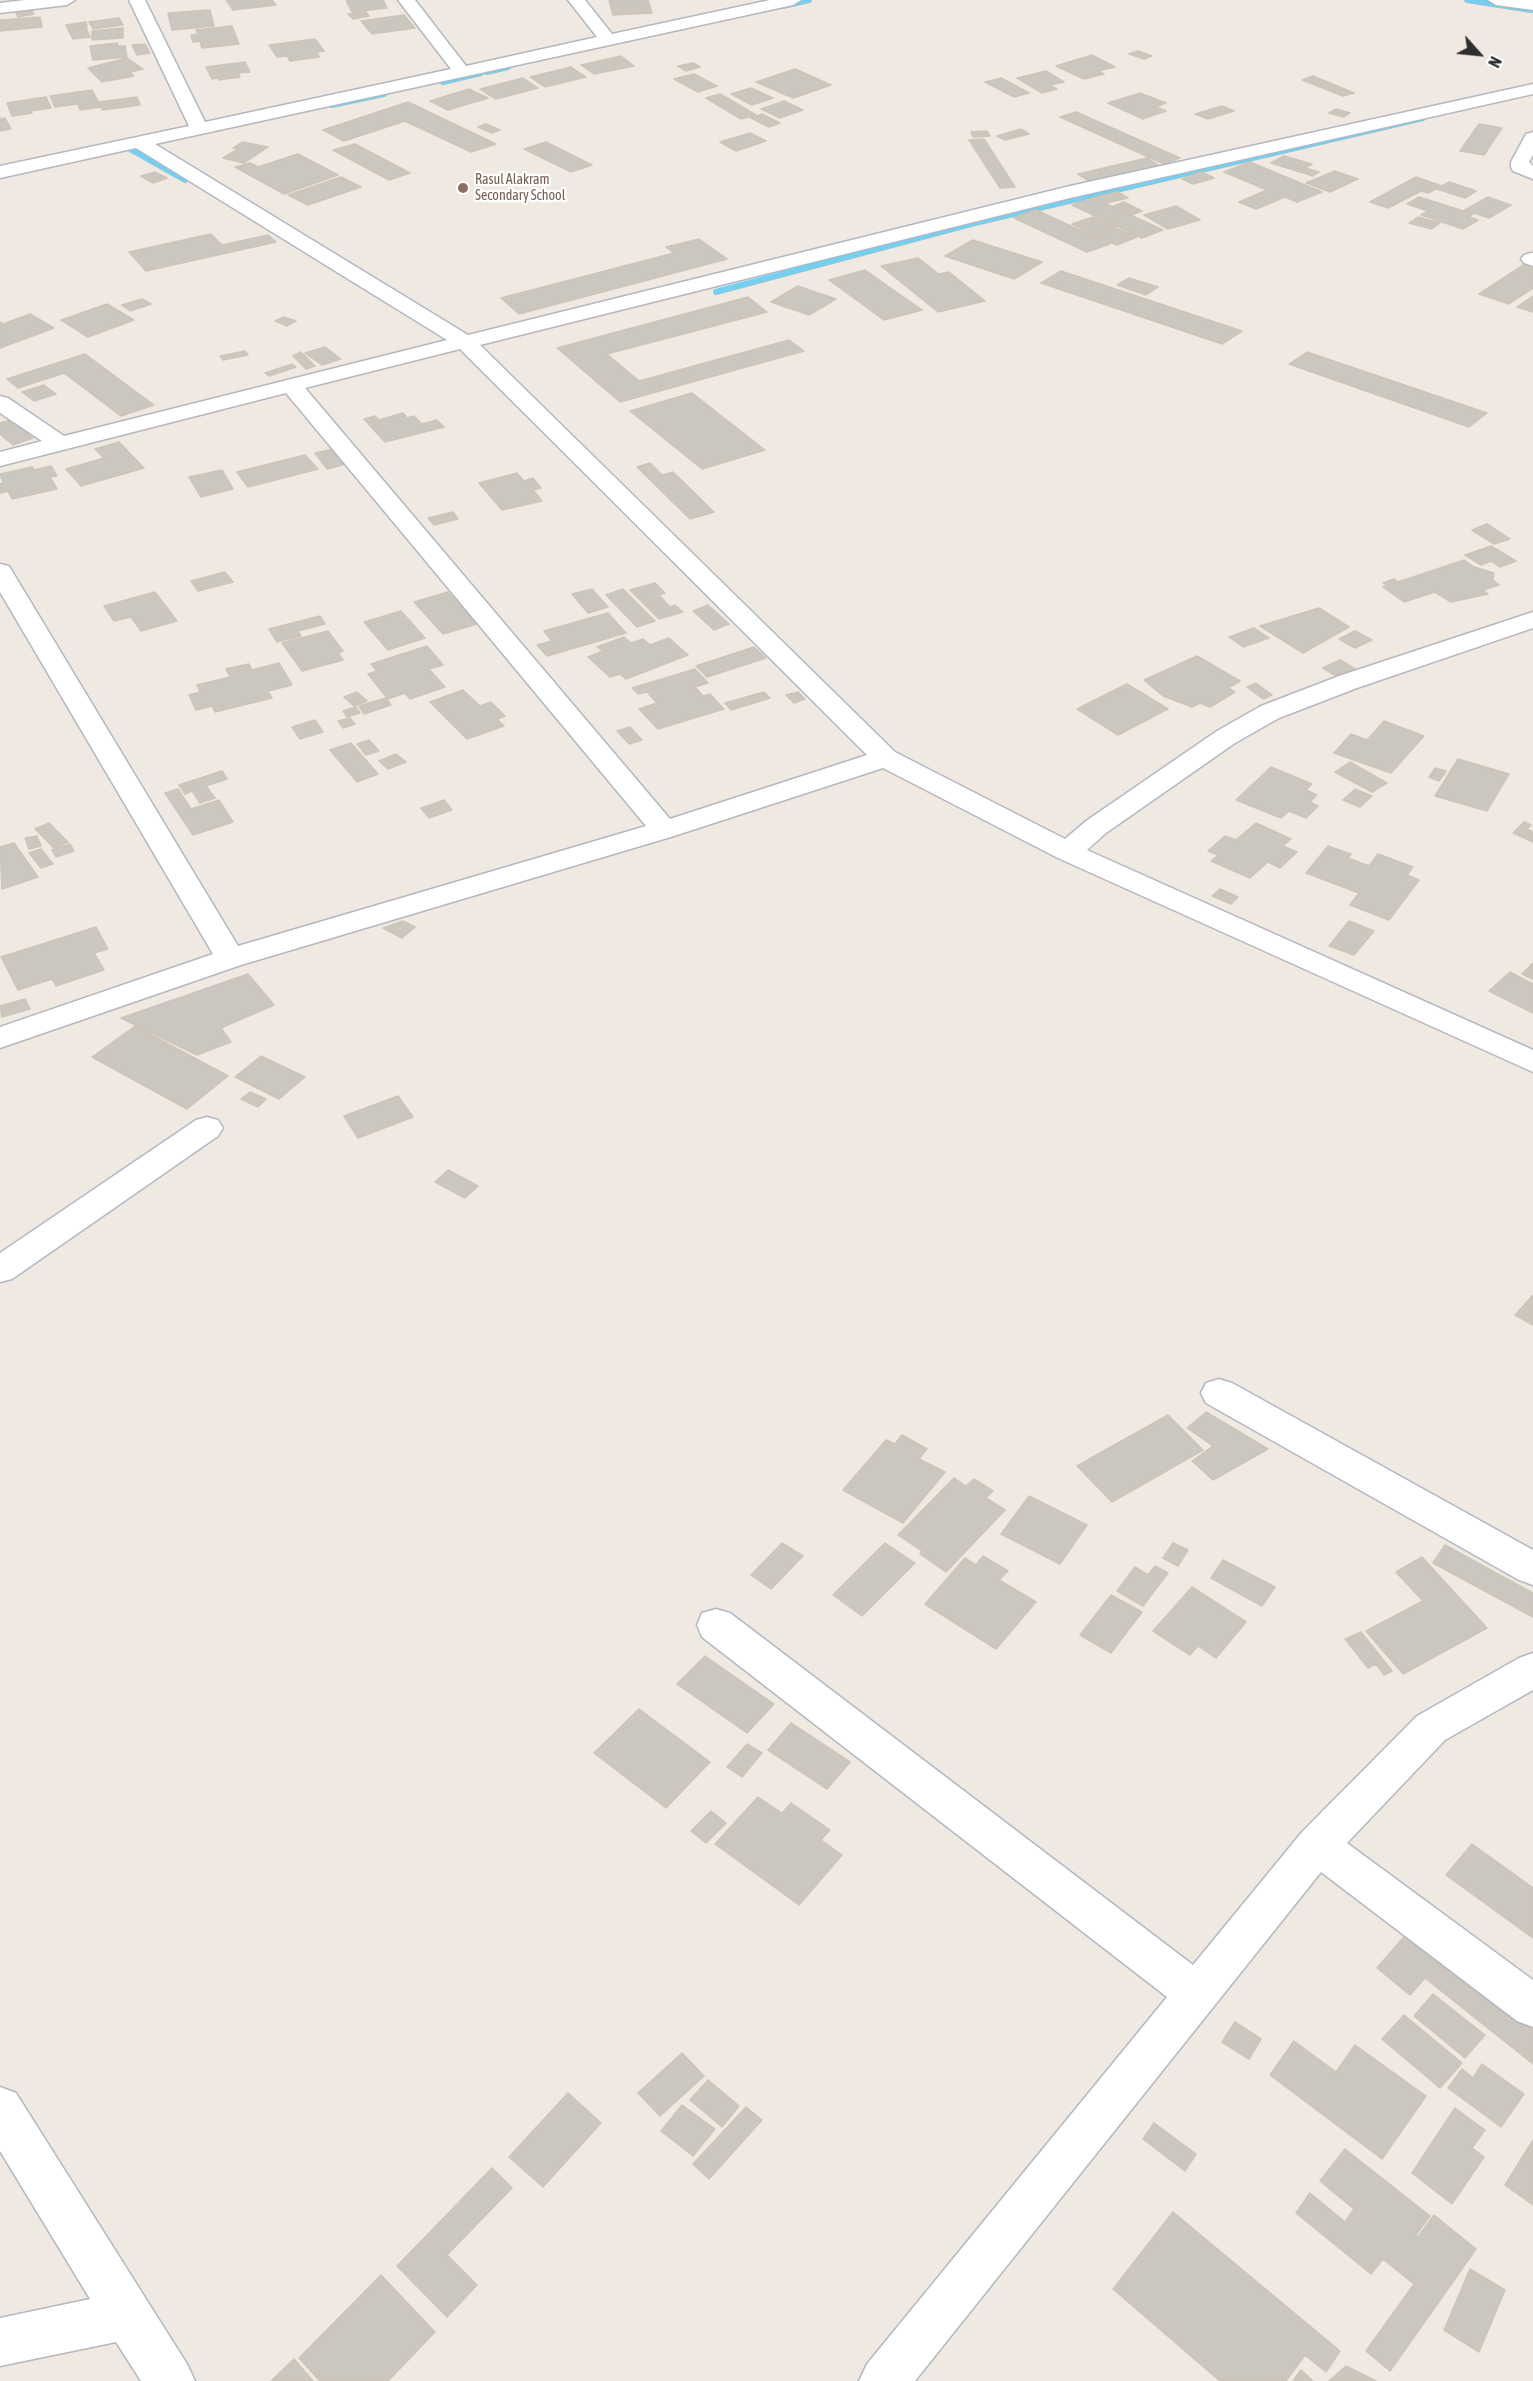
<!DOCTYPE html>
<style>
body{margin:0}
#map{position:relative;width:1533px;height:2381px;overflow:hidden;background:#efe9e1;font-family:"Asap Condensed",sans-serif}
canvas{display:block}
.north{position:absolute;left:1449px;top:24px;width:60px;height:60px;-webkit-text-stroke:4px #fff;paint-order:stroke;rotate:117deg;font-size:16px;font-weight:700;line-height:24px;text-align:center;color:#2e2e2e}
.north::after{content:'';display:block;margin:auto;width:21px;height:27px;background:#2e2e2e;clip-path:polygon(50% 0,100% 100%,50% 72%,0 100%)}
</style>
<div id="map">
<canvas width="1533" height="2381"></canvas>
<div class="north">N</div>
</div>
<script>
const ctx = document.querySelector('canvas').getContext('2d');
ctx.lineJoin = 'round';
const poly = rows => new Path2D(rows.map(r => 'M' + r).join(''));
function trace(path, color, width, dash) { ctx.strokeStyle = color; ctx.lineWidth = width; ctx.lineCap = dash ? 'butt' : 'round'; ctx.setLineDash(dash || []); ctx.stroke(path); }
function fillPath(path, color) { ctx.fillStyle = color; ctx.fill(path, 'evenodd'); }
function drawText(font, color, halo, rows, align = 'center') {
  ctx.font = font + ' "Asap Condensed",sans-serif'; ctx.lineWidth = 4.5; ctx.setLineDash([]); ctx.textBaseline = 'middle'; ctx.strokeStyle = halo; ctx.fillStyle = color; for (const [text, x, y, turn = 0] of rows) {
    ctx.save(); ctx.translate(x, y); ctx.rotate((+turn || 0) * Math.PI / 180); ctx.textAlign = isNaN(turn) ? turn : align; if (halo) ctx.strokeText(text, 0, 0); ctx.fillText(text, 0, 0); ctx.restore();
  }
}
trace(poly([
 [1467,0,1531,10],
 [783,6,809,0],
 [487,72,508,67],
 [443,82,481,73],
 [332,105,384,94],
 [130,149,185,180],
 [716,292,971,224,1423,118]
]), '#75cff0', 6);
const building = poly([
 [226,0,272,0,276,5,233,10,226,0],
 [346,0,383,0,387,8,352,12,346,0],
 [609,0,648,0,652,13,613,15,609,0],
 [31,9,34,14,18,17,15,11,31,9],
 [210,10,214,26,172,30,168,13,210,10],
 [365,11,369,16,353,19,348,14,365,11],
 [404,15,415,28,372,34,361,21,404,15],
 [40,17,42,27,0,31,0,20,40,17],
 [119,18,123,25,93,29,89,22,119,18],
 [86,22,87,27,68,29,66,25,86,22],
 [232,26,239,44,202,48,200,41,193,42,191,35,198,34,196,30,232,26],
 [86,28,90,37,73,39,68,30,86,28],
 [123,28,123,38,92,40,92,31,123,28],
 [315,39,324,51,317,52,319,57,290,61,287,56,277,57,269,45,315,39],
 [117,43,118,46,125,46,127,57,93,60,90,46,117,43],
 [145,44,150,53,137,55,132,45,145,44],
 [1138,51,1152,56,1144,59,1129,54,1138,51],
 [1092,55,1115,67,1098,71,1104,74,1084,79,1056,66,1092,55],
 [621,56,634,66,594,74,581,65,621,56],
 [127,58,143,69,130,72,134,76,102,82,88,68,127,58],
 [245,62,250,72,238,73,240,77,219,80,218,78,212,79,206,67,245,62],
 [693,63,700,67,686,71,678,66,693,63],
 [571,67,586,77,545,87,530,77,571,67],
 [795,69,831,85,793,98,756,82,795,69],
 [1046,71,1064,82,1050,85,1057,89,1042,93,1017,78,1046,71],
 [694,74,717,86,698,92,674,79,694,74],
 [1313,76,1354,93,1343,96,1302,80,1313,76],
 [523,78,538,88,496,99,480,89,523,78],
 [1001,78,1029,93,1014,97,985,82,1001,78],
 [751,88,773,98,752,105,731,94,751,88],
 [469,89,488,98,448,110,430,101,469,89],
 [92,90,101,107,80,110,78,104,55,107,50,96,92,90],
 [1140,93,1166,103,1156,107,1166,111,1143,119,1108,103,1140,93],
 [720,94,756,115,741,119,706,98,720,94],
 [46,97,51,108,30,111,32,113,12,116,7,103,46,97],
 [137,97,140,105,102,110,99,102,137,97],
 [784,101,803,110,780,118,761,109,784,101],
 [408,102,496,144,471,152,405,121,344,141,323,130,408,102],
 [1222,106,1234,111,1208,119,1195,114,1222,106],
 [1336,109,1350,113,1344,117,1329,113,1336,109],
 [1076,112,1180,158,1164,164,1060,117,1076,112],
 [762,114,780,123,769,127,751,118,762,114],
 [5,118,11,129,0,131,0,119,5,118],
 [486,124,500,130,492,133,478,127,486,124],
 [1479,124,1502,128,1484,155,1460,151,1479,124],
 [1021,129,1029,134,1005,140,997,136,1021,129],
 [987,131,990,136,973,137,971,132,987,131],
 [750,133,766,141,736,151,720,142,750,133],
 [984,139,1015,187,1000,188,969,140,984,139],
 [242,142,268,147,244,163,223,158,238,149,233,148,242,142],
 [546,142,592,165,571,172,524,149,546,142],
 [355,144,410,173,389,180,333,150,355,144],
 [298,154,338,175,284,194,235,167,250,163,258,167,298,154],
 [1284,156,1312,164,1305,168,1319,172,1313,176,1271,163,1284,156],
 [1147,158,1158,165,1089,181,1078,174,1147,158],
 [1250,162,1322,192,1297,202,1285,197,1256,209,1239,202,1267,190,1224,172,1250,162],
 [1335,171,1358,179,1330,192,1306,183,1335,171],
 [155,172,167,178,153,183,141,176,155,172],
 [1202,172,1214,178,1193,184,1182,179,1202,172],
 [341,177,361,187,308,205,288,195,341,177],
 [1416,177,1442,186,1428,193,1421,191,1388,208,1370,202,1416,177],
 [1449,182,1476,191,1465,198,1437,189,1449,182],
 [1118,192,1128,198,1106,203,1096,197,1118,192],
 [1419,197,1473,214,1469,217,1478,220,1463,229,1421,215,1428,211,1407,204,1419,197],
 [1488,197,1511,205,1489,218,1465,210,1488,197],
 [1094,198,1163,230,1142,238,1072,205,1094,198],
 [1124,202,1142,211,1131,215,1114,206,1124,202],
 [1176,206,1200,220,1168,229,1144,215,1176,206],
 [1036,210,1110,244,1087,252,1014,218,1036,210],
 [1093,217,1115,227,1094,235,1072,224,1093,217],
 [1418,217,1440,223,1432,229,1409,223,1418,217],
 [1115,228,1137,237,1117,245,1095,236,1115,228],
 [211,234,222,245,268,235,276,242,146,271,129,252,211,234],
 [699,239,727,259,519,314,501,298,674,253,666,247,699,239],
 [973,240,1042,262,1014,279,945,256,973,240],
 [918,258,939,274,949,272,985,301,938,312,881,266,918,258],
 [1528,262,1533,264,1533,288,1509,304,1479,294,1528,262],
 [865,270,922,310,884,320,829,280,865,270],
 [1061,271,1242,331,1222,344,1041,283,1061,271],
 [1129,278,1158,287,1146,295,1117,285,1129,278],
 [798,286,836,299,809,315,771,302,798,286],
 [1533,296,1533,312,1517,307,1533,296],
 [748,297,767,312,607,354,639,381,789,340,804,351,620,402,557,348,748,297],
 [142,299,151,304,130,311,122,305,142,299],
 [107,304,134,320,88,337,61,320,107,304],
 [30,314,54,328,0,348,0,322,3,324,30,314],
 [284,317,296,321,287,326,275,321,284,317],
 [325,347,341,359,322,365,305,353,325,347],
 [245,351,248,355,223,360,220,356,245,351],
 [301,352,315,366,306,369,293,356,301,352],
 [1307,352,1487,413,1469,427,1289,364,1307,352],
 [85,354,154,405,121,416,64,373,18,388,7,379,85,354],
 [292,364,296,367,269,376,265,373,292,364],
 [44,385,56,394,34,401,22,392,44,385],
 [692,393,765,450,702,469,630,411,692,393],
 [403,413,407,418,414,416,422,424,437,420,444,427,385,442,364,419,375,416,379,420,403,413],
 [11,420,33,438,13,445,0,434,0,423,11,420],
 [119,442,144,468,81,486,66,469,104,458,95,449,119,442],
 [334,449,346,464,327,469,315,453,334,449],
 [305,455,318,469,248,487,237,472,305,455],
 [650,463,662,475,673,472,714,512,690,519,637,467,650,463],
 [51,466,57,476,50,477,57,489,12,499,8,491,0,493,0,484,3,483,0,474,32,467,34,470,51,466],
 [222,470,233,489,201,497,189,477,222,470],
 [517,473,524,481,533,478,541,488,533,490,542,501,502,510,479,483,517,473],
 [453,512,458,519,434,525,428,518,453,512],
 [1487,524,1510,539,1494,544,1472,530,1487,524],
 [1491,546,1516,561,1500,567,1491,561,1481,565,1465,555,1491,546],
 [1464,560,1474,567,1494,573,1493,580,1499,585,1483,590,1488,594,1451,602,1435,592,1404,602,1383,587,1387,586,1383,583,1394,579,1398,582,1464,560],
 [225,572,233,582,198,591,191,581,225,572],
 [655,583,665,593,659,595,670,607,675,605,683,612,659,619,630,590,655,583],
 [592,589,608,607,588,613,572,594,592,589],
 [623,589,655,621,637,627,606,595,623,589],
 [155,592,177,621,141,631,131,617,114,621,104,606,155,592],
 [448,592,477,624,443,634,414,602,448,592],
 [708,605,729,624,714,630,693,611,708,605],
 [1319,608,1349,627,1303,653,1260,626,1319,608],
 [401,611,425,638,388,650,364,622,401,611],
 [608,613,626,633,547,656,537,645,552,641,544,631,608,613],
 [320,616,325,624,298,631,301,636,277,642,269,629,320,616],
 [1254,628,1269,638,1243,647,1229,637,1254,628],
 [328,631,343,651,338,653,343,660,302,671,282,643,328,631],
 [1355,631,1372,640,1355,648,1339,639,1355,631],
 [624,637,631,643,643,639,650,645,669,638,688,655,626,679,620,674,610,677,588,657,603,651,597,647,624,637],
 [427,646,443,665,429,669,445,687,410,699,405,693,388,699,368,674,377,671,371,664,427,646],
 [754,647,766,658,707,677,696,666,754,647],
 [1197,656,1240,681,1228,688,1235,692,1210,707,1200,703,1192,707,1163,696,1144,680,1197,656],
 [1340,660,1355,669,1338,677,1323,668,1340,660],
 [279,663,292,685,268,691,272,698,215,712,212,706,196,710,189,695,200,692,197,685,230,677,226,669,249,664,252,670,279,663],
 [695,669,708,683,695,687,703,696,710,694,724,709,658,729,639,709,657,703,647,692,638,694,632,688,695,669],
 [1256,683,1272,695,1263,699,1247,687,1256,683],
 [1127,684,1168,709,1118,735,1077,709,1127,684],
 [463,690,480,706,491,702,505,716,497,719,504,726,467,739,430,702,463,690],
 [357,692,367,701,354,706,344,697,357,692],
 [764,692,770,698,731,710,725,703,764,692],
 [798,692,805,699,794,703,786,695,798,692],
 [386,698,391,705,364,714,359,706,386,698],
 [356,707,360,713,347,717,343,711,356,707],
 [350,718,355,724,343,728,338,721,350,718],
 [315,720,323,732,300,739,292,727,315,720],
 [1384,721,1424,736,1391,773,1334,753,1351,734,1367,740,1384,721],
 [630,727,642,740,629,744,617,731,630,727],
 [369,740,379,751,366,755,357,744,369,740],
 [351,743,378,774,357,782,330,750,351,743],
 [396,754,406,762,388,769,379,761,396,754],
 [1458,759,1509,774,1487,811,1435,796,1458,759],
 [1350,762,1387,783,1372,792,1335,772,1350,762],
 [1271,767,1312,784,1306,790,1317,795,1310,802,1318,806,1306,818,1289,811,1281,818,1236,800,1271,767],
 [1435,768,1446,771,1439,781,1429,777,1435,768],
 [222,771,227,779,206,786,215,798,200,803,192,791,185,794,179,785,222,771],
 [178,789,191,809,219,800,233,822,193,835,165,793,178,789],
 [1355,789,1372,796,1360,807,1343,800,1355,789],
 [444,800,452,810,429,818,421,808,444,800],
 [1524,822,1531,825,1527,829,1533,832,1533,842,1513,833,1524,822],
 [49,823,68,842,54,848,35,829,49,823],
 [1256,823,1291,839,1283,846,1297,852,1280,868,1268,862,1250,878,1211,861,1218,855,1208,851,1225,836,1236,840,1256,823],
 [37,836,41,846,29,849,25,838,37,836],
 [14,843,38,877,2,889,0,847,14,843],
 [70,844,74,851,56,857,52,850,70,844],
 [1328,846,1351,854,1348,858,1369,866,1378,854,1413,867,1407,875,1419,880,1389,920,1350,905,1359,893,1306,873,1328,846],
 [41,849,53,864,41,868,29,853,41,849],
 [1220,889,1238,897,1231,904,1212,896,1220,889],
 [403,921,415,927,402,938,383,928,403,921],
 [1349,921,1374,931,1354,955,1329,946,1349,921],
 [96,927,108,949,94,953,104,970,56,986,52,979,18,990,1,957,96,927],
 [1533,963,1533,979,1522,974,1533,963],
 [1510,972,1533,984,1533,1013,1489,991,1510,972],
 [248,974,274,1005,221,1028,231,1042,197,1055,121,1018,248,974],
 [25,999,30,1009,2,1017,0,1006,25,999],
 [135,1026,228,1076,187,1109,92,1057,135,1026],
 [261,1056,305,1077,279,1099,235,1077,261,1056],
 [250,1092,266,1099,258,1107,241,1099,250,1092],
 [398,1096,413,1117,358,1138,344,1116,398,1096],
 [448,1170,478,1186,465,1198,435,1182,448,1170],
 [1533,1295,1533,1325,1515,1315,1533,1295],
 [1206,1412,1268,1449,1213,1480,1192,1461,1213,1446,1187,1428,1206,1412],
 [1168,1415,1203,1450,1112,1502,1077,1466,1168,1415],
 [902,1435,927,1449,919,1459,945,1472,903,1523,843,1490,886,1440,895,1444,902,1435],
 [954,1478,966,1486,974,1479,993,1491,986,1498,1005,1510,946,1572,920,1554,922,1551,898,1535,954,1478],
 [1029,1496,1087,1525,1060,1564,1001,1534,1029,1496],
 [782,1543,803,1556,771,1589,751,1575,782,1543],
 [885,1543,915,1563,862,1616,833,1595,885,1543],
 [1173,1543,1188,1550,1178,1566,1163,1558,1173,1543],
 [1445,1545,1533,1593,1533,1617,1433,1563,1445,1545],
 [983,1556,1008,1571,999,1580,1036,1602,996,1649,925,1604,965,1558,976,1565,983,1556],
 [1422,1557,1487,1628,1403,1674,1366,1631,1423,1601,1396,1572,1422,1557],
 [1223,1560,1275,1587,1262,1606,1211,1578,1223,1560],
 [1155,1566,1168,1573,1143,1606,1117,1591,1135,1567,1148,1575,1155,1566],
 [1192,1587,1246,1622,1216,1658,1198,1646,1190,1655,1153,1631,1192,1587],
 [1111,1595,1142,1612,1111,1653,1080,1635,1111,1595],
 [1361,1632,1392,1671,1384,1675,1376,1664,1368,1668,1345,1639,1361,1632],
 [705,1656,774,1704,747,1733,677,1684,705,1656],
 [639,1709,710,1762,666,1808,594,1753,639,1709],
 [791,1723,850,1762,827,1789,768,1750,791,1723],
 [747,1744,762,1753,742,1777,727,1767,747,1744],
 [758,1797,782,1813,791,1803,830,1830,821,1840,842,1855,799,1905,715,1844,758,1797],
 [711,1811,726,1823,706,1843,691,1831,711,1811],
 [1472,1844,1533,1888,1533,1938,1446,1875,1472,1844],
 [1409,1931,1533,2029,1533,2064,1425,1978,1410,1995,1377,1968,1409,1931],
 [1433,1994,1485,2035,1465,2058,1414,2016,1433,1994],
 [1404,2015,1462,2063,1440,2088,1382,2039,1404,2015],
 [1235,2022,1261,2039,1249,2059,1222,2042,1235,2022],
 [1294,2041,1336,2072,1355,2045,1426,2096,1382,2159,1270,2075,1294,2041],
 [682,2053,704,2076,660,2116,638,2093,682,2053],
 [1482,2064,1524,2094,1501,2127,1448,2088,1462,2069,1473,2078,1482,2064],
 [708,2080,739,2106,722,2127,690,2100,708,2080],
 [568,2093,601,2123,543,2187,509,2157,568,2093],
 [682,2105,715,2129,693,2156,661,2131,682,2105],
 [746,2107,762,2120,709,2179,693,2164,746,2107],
 [1455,2108,1485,2130,1472,2148,1484,2157,1452,2204,1412,2173,1455,2108],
 [1154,2123,1196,2154,1185,2171,1143,2139,1154,2123],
 [1533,2140,1533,2205,1505,2185,1533,2140],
 [1345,2149,1430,2216,1416,2235,1418,2237,1434,2215,1476,2249,1390,2371,1366,2351,1414,2284,1383,2259,1371,2274,1296,2213,1310,2193,1345,2222,1354,2209,1320,2181,1345,2149],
 [492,2168,512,2188,447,2255,477,2285,447,2317,397,2266,492,2168],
 [1173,2212,1340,2351,1326,2372,1305,2355,1286,2381,1220,2381,1113,2289,1173,2212],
 [1470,2269,1505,2290,1479,2352,1444,2330,1470,2269],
 [381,2275,435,2332,388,2381,320,2381,299,2358,381,2275],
 [294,2359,313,2381,271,2381,294,2359],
 [1346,2366,1376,2381,1329,2381,1346,2366],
 [1301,2370,1313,2381,1293,2381,1301,2370]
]);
fillPath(building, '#cbc7bf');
trace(building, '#cbc5ba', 1.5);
const minor = poly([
 [25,0,75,0,67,5,0,13,0,3,25,0],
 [129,0,145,0,205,122,451,69,398,0,415,0,466,66,597,37,568,0,585,0,612,34,770,0,801,0,793,5,155,144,468,335,1070,186,1533,84,1533,94,1070,198,480,345,895,752,1065,839,1086,821,1217,731,1261,706,1339,676,1533,612,1533,628,1357,688,1279,718,1235,743,1106,833,1087,850,1533,1050,1533,1072,1058,858,883,768,674,836,241,965,0,1048,0,1027,213,954,0,592,0,564,9,566,12,571,238,946,646,826,286,393,0,466,0,452,42,441,0,413,0,396,8,398,64,436,447,340,136,148,0,178,0,166,189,126,129,0],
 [460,349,867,755,670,819,305,388,460,349],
 [1488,0,1533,0,1533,10,1496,5,1488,0],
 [1533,132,1533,155,1529,162,1533,166,1533,179,1513,171,1511,167,1511,162,1524,138,1526,134,1533,132],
 [1531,253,1533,253,1533,266,1524,263,1521,259,1524,255,1531,253],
 [207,1117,218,1120,223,1128,218,1136,12,1279,0,1282,0,1253,196,1120,207,1117],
 [1219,1379,1232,1383,1533,1550,1533,1585,1519,1580,1206,1403,1201,1393,1206,1383,1219,1379],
 [716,1609,730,1613,1193,1965,1302,1832,1417,1716,1519,1658,1533,1653,1533,1690,1445,1740,1347,1843,1533,1980,1533,2027,1517,2021,1321,1872,915,2381,859,2381,867,2364,1167,1997,702,1637,697,1625,702,1613,716,1609],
 [0,2087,16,2093,187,2364,195,2381,141,2381,116,2342,0,2366,0,2318,90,2299,0,2151,0,2087]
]);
trace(minor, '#b4b7c1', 3);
fillPath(minor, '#fff');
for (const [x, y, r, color] of [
 [463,188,6,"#8d6e63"]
]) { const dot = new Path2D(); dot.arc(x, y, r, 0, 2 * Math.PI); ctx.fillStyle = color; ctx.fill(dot); trace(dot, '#fff', 2); }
drawText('14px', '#785e54', '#fff', [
 ["Rasul Alakram",475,180],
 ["Secondary School",475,196]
], 'left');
</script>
